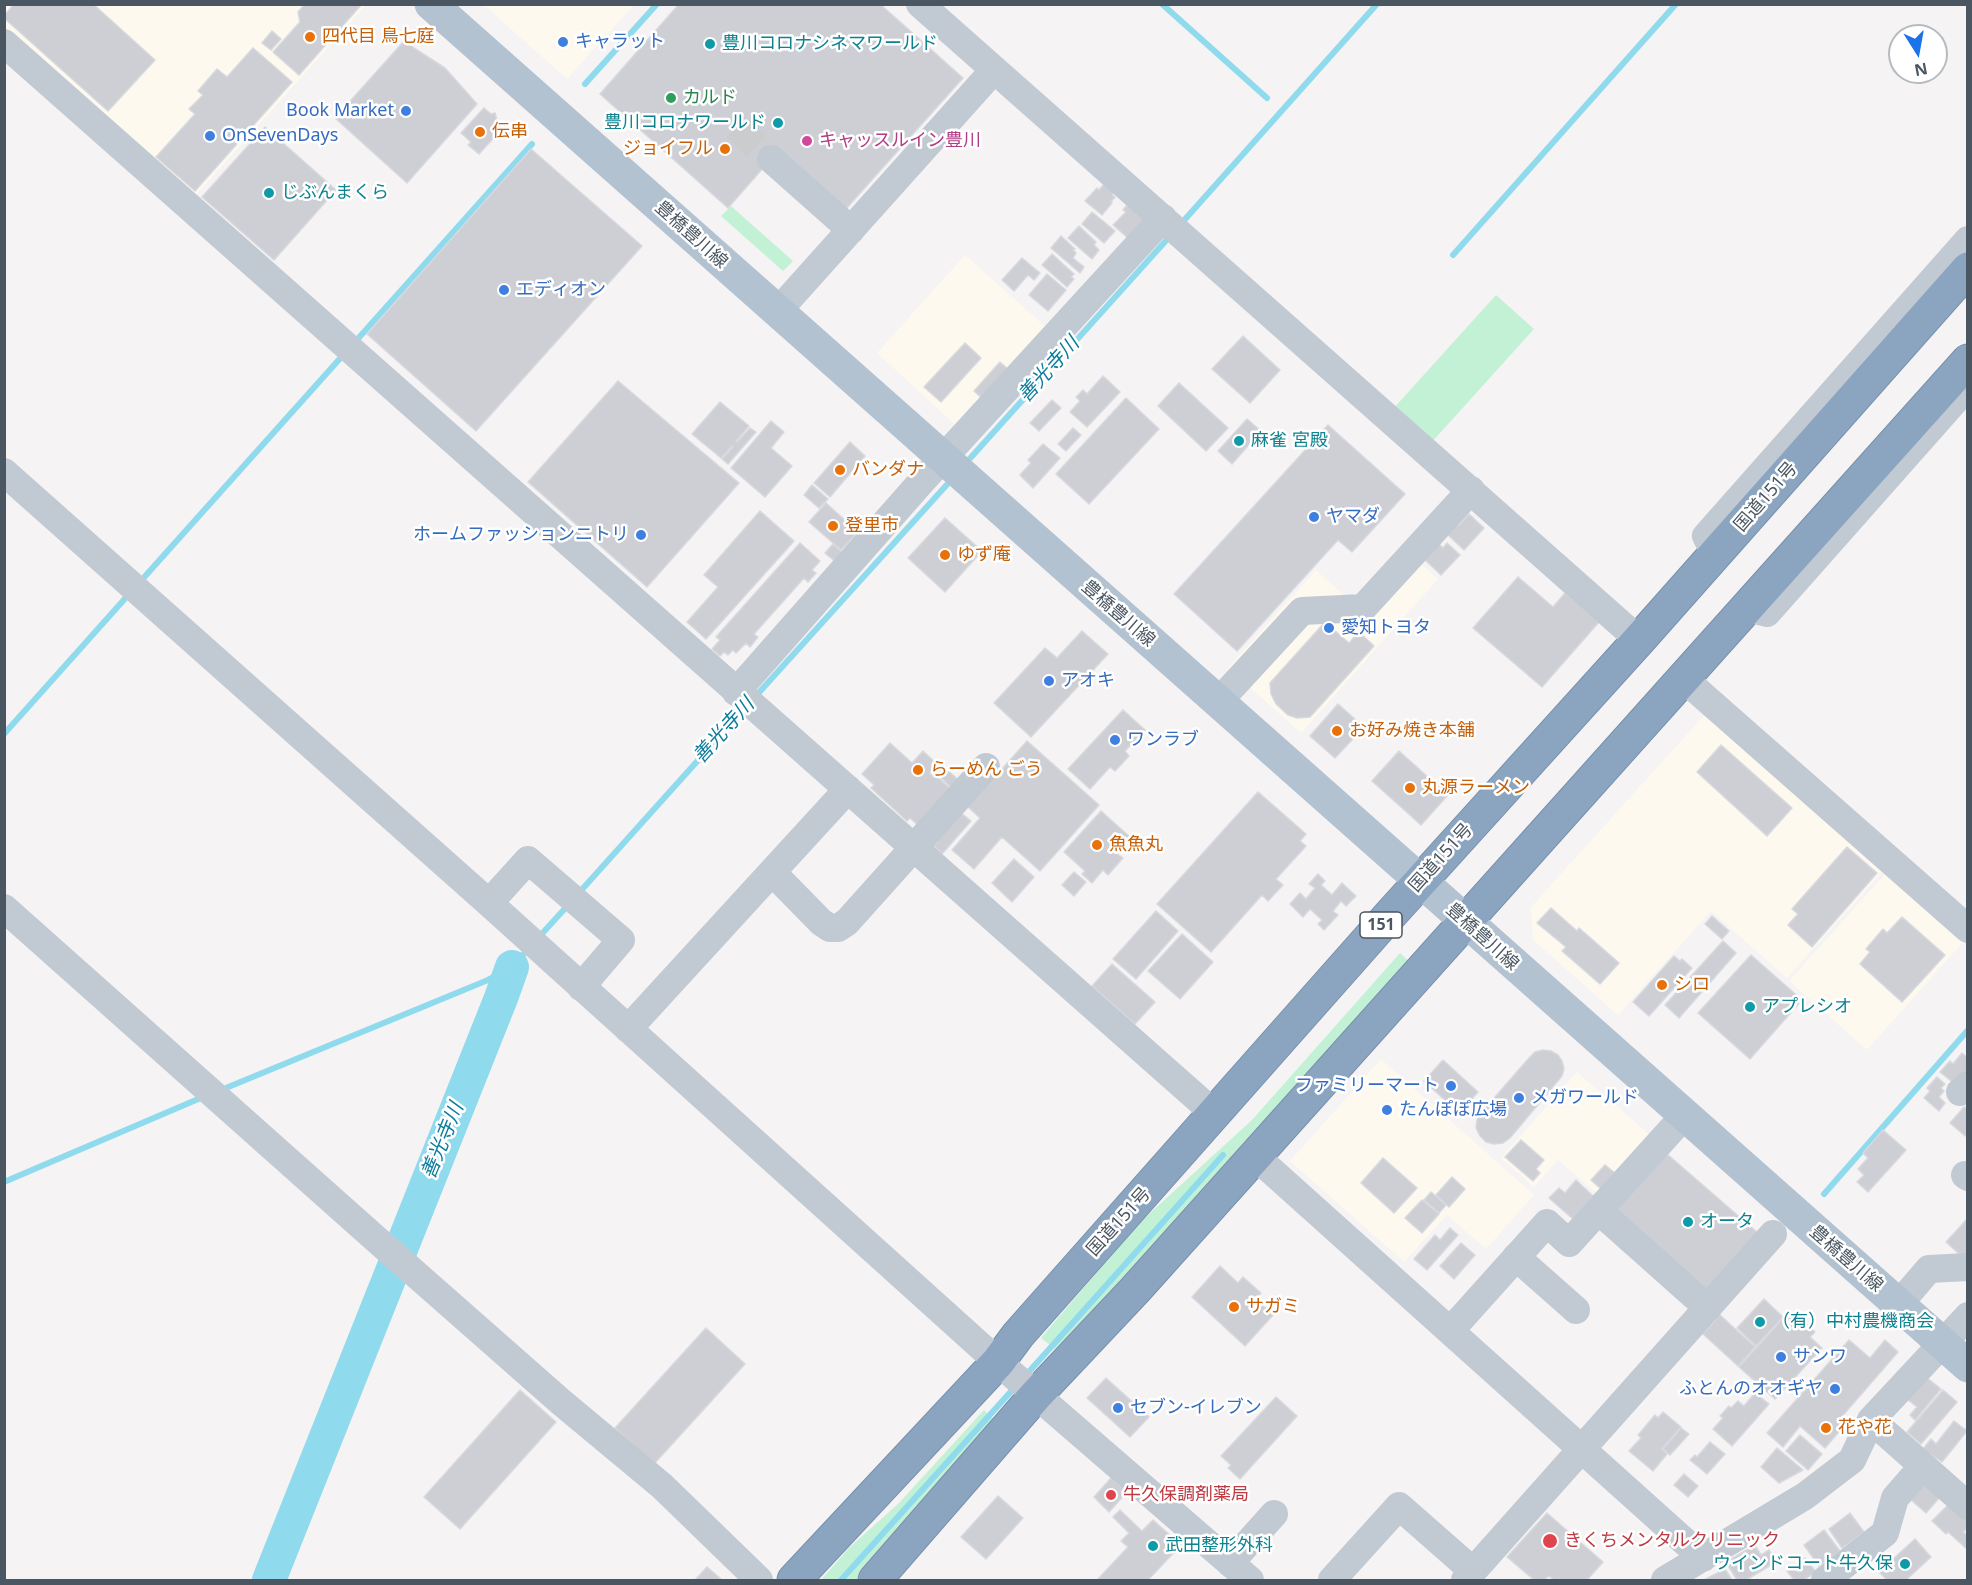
<!DOCTYPE html>
<meta charset="utf-8">
<style>
body{margin:0}
#map{position:relative;width:1972px;height:1585px;overflow:hidden;background:#f5f3f3;font-family:"Noto Sans",sans-serif}
canvas{display:block}
.frame{position:absolute;inset:0;border:6px solid #4a5661;pointer-events:none}
.north{position:absolute;left:1888px;top:24px;width:60px;height:60px;box-sizing:border-box;background:#fff;border:2px solid #b7bbc0;border-radius:50%;rotate:169deg;font-size:16px;font-weight:700;line-height:24px;text-align:center;color:#4a5661}
.north::after{content:'';display:block;margin:auto;width:21px;height:27px;background:#1a73e8;clip-path:polygon(50% 0,100% 100%,50% 72%,0 100%)}
</style>
<div id="map">
<canvas width="1972" height="1585"></canvas>
<div class="frame"></div>
<div class="north">N</div>
</div>
<script>
const ctx = document.querySelector('canvas').getContext('2d');
ctx.lineJoin = 'round';
function fillPath(path, color) { ctx.fillStyle = color; ctx.fill(path, 'evenodd'); }
const poly = rows => new Path2D(rows.map(r => 'M' + r).join(''));
function trace(path, color, width, dash) { ctx.strokeStyle = color; ctx.lineWidth = width; ctx.lineCap = dash ? 'butt' : 'round'; ctx.setLineDash(dash || []); ctx.stroke(path); }
function drawText(font, color, halo, rows, align = 'center') {
  ctx.font = font + ' "Noto Sans","Noto Sans JP",sans-serif'; ctx.lineWidth = 5; ctx.setLineDash([]); ctx.textBaseline = 'middle'; ctx.strokeStyle = halo; ctx.fillStyle = color; for (const [text, x, y, turn = 0] of rows) {
    ctx.save(); ctx.translate(x, y); ctx.rotate((+turn || 0) * Math.PI / 180); ctx.textAlign = isNaN(turn) ? turn : align; if (halo) ctx.strokeText(text, 0, 0); ctx.fillText(text, 0, 0); ctx.restore();
  }
}
fillPath(poly([
 [5,5,366,5,195,196,5,28],
 [484,5,634,5,567,79],
 [965,255,1049,330,960,429,877,353],
 [1406,551,1438,579,1301,733,1228,668,1316,570,1356,606],
 [1707,712,1884,870,1787,978,1711,911,1618,1015,1533,940,1531,907],
 [1886,873,1964,941,1867,1050,1789,981],
 [1381,1059,1534,1195,1486,1249,1447,1215,1404,1262,1290,1161],
 [1577,1072,1651,1136,1599,1195,1558,1160,1534,1187,1501,1158]
]), '#fdf9ef');
fillPath(poly([
 [731,206,793,261,783,271,721,216],
 [1496,295,1534,329,1431,443,1393,409],
 [1400,953,1414,966,1139,1263,1055,1349,1041,1338,1137,1225,1252,1120],
 [984,1410,1000,1426,865,1580,821,1580,849,1548,899,1503]
]), '#c3f1d5');
trace(poly([
 [1162,4,1267,98],
 [585,84,657,4],
 [1179,226,1377,4],
 [1453,255,1676,4],
 [355,342,532,144],
 [965,464,1171,235],
 [139,583,344,354],
 [754,698,952,479],
 [4,734,130,593],
 [577,895,745,708],
 [539,937,569,904],
 [221,1090,488,980,512,967,528,949],
 [4,1182,203,1097],
 [1824,1194,1968,1030],
 [1026,1375,1223,1155],
 [841,1580,1015,1387]
]), '#90daee', 6);
trace(poly([
 [269,1580,501,998,512,967]
]), '#90daee', 34);
const building = poly([
 [14,4,93,4,155,60,108,111,4,18,4,16,14,4],
 [305,4,362,4,299,75,273,52,300,22,298,12,305,4],
 [679,4,880,4,963,78,845,210,778,151,728,208,600,94,679,4],
 [272,31,281,39,271,50,262,43,272,31],
 [405,40,414,48,445,68,477,104,407,183,335,118,405,40],
 [253,48,292,82,195,191,156,157,195,114,189,109,203,95,198,91,217,69,227,77,253,48],
 [484,108,491,114,495,113,500,131,479,154,468,145,471,142,461,133,484,108],
 [265,127,336,190,274,260,202,197,265,127],
 [531,149,642,246,476,431,367,334,531,149],
 [1104,184,1114,193,1112,195,1115,197,1111,202,1112,203,1102,215,1085,201,1097,188,1099,190,1104,184],
 [1127,205,1144,219,1128,238,1113,225,1126,212,1123,210,1127,205],
 [1092,212,1115,231,1104,243,1082,224,1092,212],
 [1079,226,1096,242,1094,245,1099,250,1092,259,1068,238,1079,226],
 [1061,236,1075,249,1073,250,1076,253,1073,258,1084,267,1080,273,1051,248,1061,236],
 [1052,254,1074,274,1071,277,1074,279,1067,287,1042,265,1052,254],
 [1022,258,1040,273,1034,280,1028,275,1014,291,1002,280,1022,258],
 [1047,274,1066,290,1048,311,1029,295,1047,274],
 [1243,336,1280,370,1250,403,1212,369,1243,336],
 [965,343,981,358,941,402,924,387,965,343],
 [1000,362,1010,371,984,400,974,391,1000,362],
 [1103,376,1120,392,1087,427,1070,412,1080,401,1076,397,1083,390,1087,394,1103,376],
 [618,381,739,483,647,587,528,482,618,381],
 [1179,383,1228,428,1206,451,1158,406,1179,383],
 [1126,398,1159,429,1089,504,1056,474,1126,398],
 [1052,400,1061,408,1039,431,1030,423,1052,400],
 [720,402,749,426,736,441,737,442,750,428,756,432,728,464,722,459,733,447,732,446,721,458,692,434,720,402],
 [1247,419,1261,431,1232,464,1218,451,1247,419],
 [771,421,784,432,771,448,792,466,765,497,731,468,771,421],
 [1328,425,1405,494,1352,552,1338,540,1237,651,1174,594,1328,425],
 [1073,428,1081,435,1066,451,1058,444,1073,428],
 [850,442,865,456,830,497,814,483,850,442],
 [1043,444,1060,458,1033,488,1020,475,1031,463,1028,460,1043,444],
 [812,485,828,499,819,508,804,495,812,485],
 [826,503,858,532,841,550,809,522,826,503],
 [760,511,794,541,706,639,687,622,718,587,704,575,760,511],
 [1469,514,1484,528,1464,550,1447,534,1456,524,1458,526,1469,514],
 [945,518,982,551,945,592,908,558,945,518],
 [800,543,820,561,812,570,816,573,808,582,804,578,754,634,758,637,750,647,746,643,736,653,733,650,728,655,724,652,720,656,712,649,720,640,716,637,800,543],
 [1438,543,1443,548,1447,543,1460,555,1441,575,1423,558,1438,543],
 [833,544,845,555,837,563,825,553,833,544],
 [1518,577,1553,607,1565,593,1599,622,1542,687,1473,628,1518,577],
 [1325,622,1349,643,1359,632,1374,646,1310,717,1297,718,1288,715,1276,704,1271,694,1270,683,1325,622],
 [1082,631,1108,654,1031,737,994,703,1045,648,1057,658,1082,631],
 [1338,704,1364,727,1335,758,1310,736,1338,704],
 [1123,710,1145,730,1125,751,1129,756,1115,771,1110,767,1090,789,1068,769,1123,710],
 [1027,741,1099,805,1040,871,1002,837,974,869,952,850,980,818,968,807,1027,741],
 [890,743,912,763,923,751,938,765,930,773,933,777,935,775,952,790,921,828,910,818,907,821,871,788,874,785,862,774,890,743],
 [1721,745,1792,808,1767,836,1697,772,1721,745],
 [1399,751,1448,795,1421,825,1372,781,1399,751],
 [944,767,962,783,955,791,937,774,944,767],
 [1258,792,1306,834,1300,841,1306,846,1276,879,1283,885,1268,901,1262,895,1211,952,1157,904,1258,792],
 [1101,811,1130,837,1116,853,1123,858,1108,875,1103,870,1092,883,1082,874,1085,871,1064,852,1101,811],
 [960,812,971,821,942,854,934,846,960,812],
 [1847,847,1877,873,1812,947,1788,925,1798,914,1792,909,1847,847],
 [1014,859,1034,877,1012,902,992,883,1014,859],
 [1074,872,1086,882,1074,896,1062,885,1074,872],
 [1318,874,1325,881,1321,885,1332,895,1342,883,1356,896,1346,906,1341,901,1333,911,1338,915,1324,930,1318,924,1322,920,1310,909,1303,917,1290,904,1300,893,1306,899,1315,888,1309,884,1318,874],
 [1551,908,1577,931,1579,928,1619,963,1600,984,1562,951,1566,947,1537,923,1551,908],
 [1156,911,1178,931,1136,979,1113,959,1156,911],
 [1712,916,1729,931,1722,939,1705,924,1712,916],
 [1902,917,1945,955,1902,1002,1860,964,1870,952,1866,949,1883,929,1887,933,1902,917],
 [1182,934,1213,962,1180,999,1148,971,1182,934],
 [1723,941,1736,953,1679,1018,1665,1005,1723,941],
 [1751,955,1802,1000,1750,1059,1698,1013,1751,955],
 [1674,956,1680,961,1682,959,1692,968,1649,1016,1633,1002,1674,956],
 [1112,964,1155,1002,1135,1024,1092,986,1112,964],
 [1543,1050,1551,1051,1558,1055,1562,1061,1564,1069,1562,1076,1510,1138,1503,1143,1494,1144,1486,1142,1480,1136,1476,1128,1477,1120,1481,1113,1529,1058,1535,1052,1543,1050],
 [1962,1053,1968,1058,1968,1071,1956,1085,1940,1072,1950,1061,1953,1064,1962,1053],
 [1443,1060,1478,1092,1459,1113,1424,1081,1443,1060],
 [1937,1077,1945,1084,1941,1088,1944,1091,1939,1097,1945,1103,1939,1111,1924,1098,1930,1091,1927,1088,1937,1077],
 [1964,1107,1968,1109,1968,1134,1965,1136,1950,1123,1964,1107],
 [1883,1130,1906,1150,1868,1192,1857,1182,1864,1175,1858,1169,1868,1158,1863,1153,1883,1130],
 [1521,1140,1544,1160,1536,1169,1540,1173,1533,1181,1505,1157,1521,1140],
 [1667,1154,1758,1233,1708,1290,1617,1210,1667,1154],
 [1383,1158,1417,1188,1394,1213,1361,1183,1383,1158],
 [1605,1165,1615,1173,1601,1189,1591,1180,1605,1165],
 [1452,1177,1465,1189,1449,1207,1436,1195,1452,1177],
 [1576,1180,1593,1196,1573,1219,1549,1198,1559,1188,1565,1193,1576,1180],
 [1431,1192,1446,1205,1439,1213,1424,1200,1431,1192],
 [1422,1200,1439,1214,1422,1233,1405,1218,1422,1200],
 [1968,1218,1968,1260,1967,1261,1946,1242,1968,1218],
 [1450,1228,1458,1235,1427,1270,1414,1259,1435,1235,1440,1240,1450,1228],
 [1461,1243,1475,1255,1454,1279,1440,1266,1461,1243],
 [1220,1266,1238,1283,1243,1277,1261,1293,1256,1299,1273,1315,1245,1346,1192,1297,1220,1266],
 [1764,1299,1783,1317,1756,1346,1737,1328,1764,1299],
 [1720,1315,1755,1347,1738,1366,1703,1334,1720,1315],
 [1786,1315,1798,1326,1803,1321,1815,1332,1810,1337,1822,1348,1775,1399,1739,1367,1786,1315],
 [706,1328,745,1364,654,1464,615,1428,706,1328],
 [1849,1340,1870,1358,1885,1340,1898,1352,1838,1421,1844,1426,1825,1448,1800,1426,1783,1447,1767,1433,1849,1340],
 [1926,1377,1941,1389,1915,1420,1910,1415,1917,1407,1907,1399,1926,1377],
 [1106,1378,1149,1417,1130,1437,1087,1398,1106,1378],
 [520,1390,556,1422,460,1529,424,1497,520,1390],
 [1943,1390,1957,1402,1921,1444,1907,1432,1943,1390],
 [1755,1393,1769,1404,1732,1446,1713,1429,1723,1418,1720,1416,1729,1406,1731,1408,1738,1401,1744,1406,1755,1393],
 [1276,1397,1297,1416,1240,1479,1228,1468,1231,1465,1221,1456,1276,1397],
 [1663,1412,1681,1427,1662,1449,1667,1454,1653,1471,1629,1451,1641,1438,1638,1435,1655,1415,1658,1418,1663,1412],
 [1954,1421,1967,1431,1942,1462,1923,1449,1931,1439,1936,1444,1954,1421],
 [1681,1428,1689,1434,1670,1455,1663,1449,1681,1428],
 [1800,1435,1822,1454,1808,1470,1786,1451,1800,1435],
 [1710,1442,1725,1454,1707,1474,1690,1460,1695,1455,1697,1457,1710,1442],
 [1777,1448,1803,1470,1779,1483,1761,1467,1777,1448],
 [1684,1474,1698,1486,1688,1497,1674,1485,1684,1474],
 [1111,1478,1127,1492,1109,1512,1094,1497,1111,1478],
 [1926,1482,1941,1496,1926,1513,1910,1499,1926,1482],
 [998,1496,1023,1518,986,1559,961,1537,998,1496],
 [1950,1503,1968,1518,1968,1527,1963,1532,1968,1536,1968,1550,1948,1532,1946,1534,1932,1521,1950,1503],
 [1120,1510,1142,1531,1153,1520,1181,1545,1148,1580,1097,1580,1128,1547,1121,1541,1129,1533,1113,1517,1120,1510],
 [1547,1513,1603,1562,1587,1580,1554,1580,1549,1576,1544,1580,1534,1580,1507,1557,1547,1513],
 [1850,1513,1864,1532,1842,1548,1829,1529,1850,1513],
 [1824,1530,1840,1551,1819,1566,1804,1545,1824,1530],
 [1915,1539,1931,1557,1906,1580,1887,1580,1879,1572,1915,1539],
 [1755,1545,1761,1555,1769,1550,1776,1562,1746,1580,1737,1580,1726,1562,1755,1545],
 [1805,1558,1816,1572,1804,1580,1794,1580,1787,1571,1805,1558],
 [707,1567,722,1580,695,1580,707,1567],
 [1725,1569,1732,1580,1704,1580,1725,1569]
]);
fillPath(building, '#cdcfd5');
trace(building, '#d7d9de', 1.5);
trace(poly([
 [736,127,771,159]
]), '#caccce', 28, [28, 14]);
const highway = poly([
 [794,1580,998,1362,1018,1335,1390,915,1639,640,1968,269],
 [875,1580,1036,1395,1135,1290,1968,361]
]);
trace(highway, '#7690ad', 35);
trace(poly([
 [920,4,1639,640],
 [4,43,1215,1114],
 [771,159,851,230],
 [777,312,994,70],
 [4,472,489,903,998,1362,1250,1580],
 [1715,554,1706,536,1968,240],
 [1747,608,1767,613,1968,386],
 [1684,679,1968,929],
 [736,692,922,481,1163,218],
 [1218,702,1302,611,1363,608,1471,490],
 [772,872,821,922,830,928,838,928,847,922,986,767],
 [489,903,528,860,621,940,581,987],
 [4,908,377,1240,561,1402,662,1486,759,1580],
 [628,1029,848,789],
 [1960,1092,1968,1085],
 [1255,1156,1703,1558],
 [1965,1175,1968,1177],
 [1599,1211,1708,1308],
 [1516,1257,1576,1310],
 [1898,1305,1929,1269,1968,1267],
 [1450,1331,1547,1223,1569,1243,1684,1116],
 [1871,1420,1968,1506],
 [1230,1563,1274,1514],
 [1332,1580,1399,1506,1473,1571],
 [1465,1580,1773,1234],
 [1665,1580,1805,1496,1852,1460,1871,1420,1968,1316],
 [1825,1580,1885,1533,1895,1498,1923,1466]
]), '#c1cad2', 28);
trace(poly([
 [431,4,1968,1366]
]), '#b3c2d1', 33);
trace(highway, '#8ba5c1', 33);
for (const [x, y, r, color] of [
 [310,37,6,"#e8710a"],
 [563,42,6,"#3f7fe0"],
 [710,44,6,"#0f9aa8"],
 [671,98,6,"#2e9e5b"],
 [406,111,6,"#3f7fe0"],
 [778,123,6,"#0f9aa8"],
 [480,132,6,"#e8710a"],
 [210,136,6,"#3f7fe0"],
 [807,141,6,"#d1479c"],
 [725,149,6,"#e8710a"],
 [269,193,6,"#0f9aa8"],
 [504,290,6,"#3f7fe0"],
 [1239,441,6,"#0f9aa8"],
 [840,470,6,"#e8710a"],
 [1314,517,6,"#3f7fe0"],
 [833,526,6,"#e8710a"],
 [641,535,6,"#3f7fe0"],
 [945,555,6,"#e8710a"],
 [1329,628,6,"#3f7fe0"],
 [1049,681,6,"#3f7fe0"],
 [1337,731,6,"#e8710a"],
 [1115,740,6,"#3f7fe0"],
 [918,770,6,"#e8710a"],
 [1410,788,6,"#e8710a"],
 [1097,845,6,"#e8710a"],
 [1662,985,6,"#e8710a"],
 [1750,1007,6,"#0f9aa8"],
 [1451,1086,6,"#3f7fe0"],
 [1519,1098,6,"#3f7fe0"],
 [1387,1110,6,"#3f7fe0"],
 [1688,1222,6,"#0f9aa8"],
 [1234,1307,6,"#e8710a"],
 [1760,1322,6,"#0f9aa8"],
 [1781,1357,6,"#3f7fe0"],
 [1835,1389,6,"#3f7fe0"],
 [1118,1408,6,"#3f7fe0"],
 [1826,1428,6,"#e8710a"],
 [1111,1495,6,"#e0444e"],
 [1550,1541,8,"#e0444e"],
 [1153,1546,6,"#0f9aa8"],
 [1905,1564,6,"#0f9aa8"]
]) { const dot = new Path2D(); dot.arc(x, y, r, 0, 2 * Math.PI); ctx.fillStyle = color; ctx.fill(dot); trace(dot, '#fff', 2); }
for (const [x, y, w] of [
 [1381,925,42]
]) { const box = new Path2D(); box.roundRect(x - w / 2, y - 13, w, 26, 4.5); ctx.fillStyle = '#fff'; ctx.fill(box); trace(box, '#4a5661', 1.5); }
drawText('bold 16px', '#4a5661', null, [
 ["151",1381,925]
]);
drawText('18px', '#c56008', '#fff', [
 ["四代目 鳥七庭",322,37],
 ["伝串",492,132],
 ["ジョイフル",713,149,"right"],
 ["バンダナ",852,470],
 ["登里市",845,526],
 ["ゆず庵",957,555],
 ["お好み焼き本舗",1349,731],
 ["らーめん ごう",930,770],
 ["丸源ラーメン",1422,788],
 ["魚魚丸",1109,845],
 ["シロ",1674,985],
 ["サガミ",1246,1307],
 ["花や花",1838,1428]
], 'left');
drawText('18px', '#366cbe', '#fff', [
 ["キャラット",575,42],
 ["Book Market",394,111,"right"],
 ["OnSevenDays",222,136],
 ["エディオン",516,290],
 ["ヤマダ",1326,517],
 ["ホームファッションニトリ",629,535,"right"],
 ["愛知トヨタ",1341,628],
 ["アオキ",1061,681],
 ["ワンラブ",1127,740],
 ["ファミリーマート",1439,1086,"right"],
 ["メガワールド",1531,1098],
 ["たんぽぽ広場",1399,1110],
 ["サンワ",1793,1357],
 ["ふとんのオオギヤ",1823,1389,"right"],
 ["セブン-イレブン",1130,1408]
], 'left');
drawText('18px', '#0d838f', '#fff', [
 ["豊川コロナシネマワールド",722,44],
 ["豊川コロナワールド",766,123,"right"],
 ["じぶんまくら",281,193],
 ["麻雀 宮殿",1251,441],
 ["アプレシオ",1762,1007],
 ["オータ",1700,1222],
 ["（有）中村農機商会",1772,1322],
 ["武田整形外科",1165,1546],
 ["ウインドコート牛久保",1893,1564,"right"]
], 'left');
drawText('18px', '#27864d', '#fff', [
 ["カルド",683,98]
], 'left');
drawText('18px', '#b23c85', '#fff', [
 ["キャッスルイン豊川",819,141]
], 'left');
drawText('18px', '#4a5661', '#fff', [
 ["豊橋豊川線",691,235,42],
 ["国道151号",1766,497,-49],
 ["豊橋豊川線",1118,614,41],
 ["国道151号",1441,858,-48],
 ["豊橋豊川線",1482,937,42],
 ["国道151号",1119,1222,-48],
 ["豊橋豊川線",1846,1259,41]
]);
drawText('18px', '#be3a42', '#fff', [
 ["牛久保調剤薬局",1123,1495],
 ["きくちメンタルクリニック",1564,1541]
], 'left');
drawText('italic 20px', '#0c7c9b', '#fff', [
 ["善光寺川",1049,370,-48],
 ["善光寺川",724,731,-48],
 ["善光寺川",443,1141,-68]
]);
</script>
